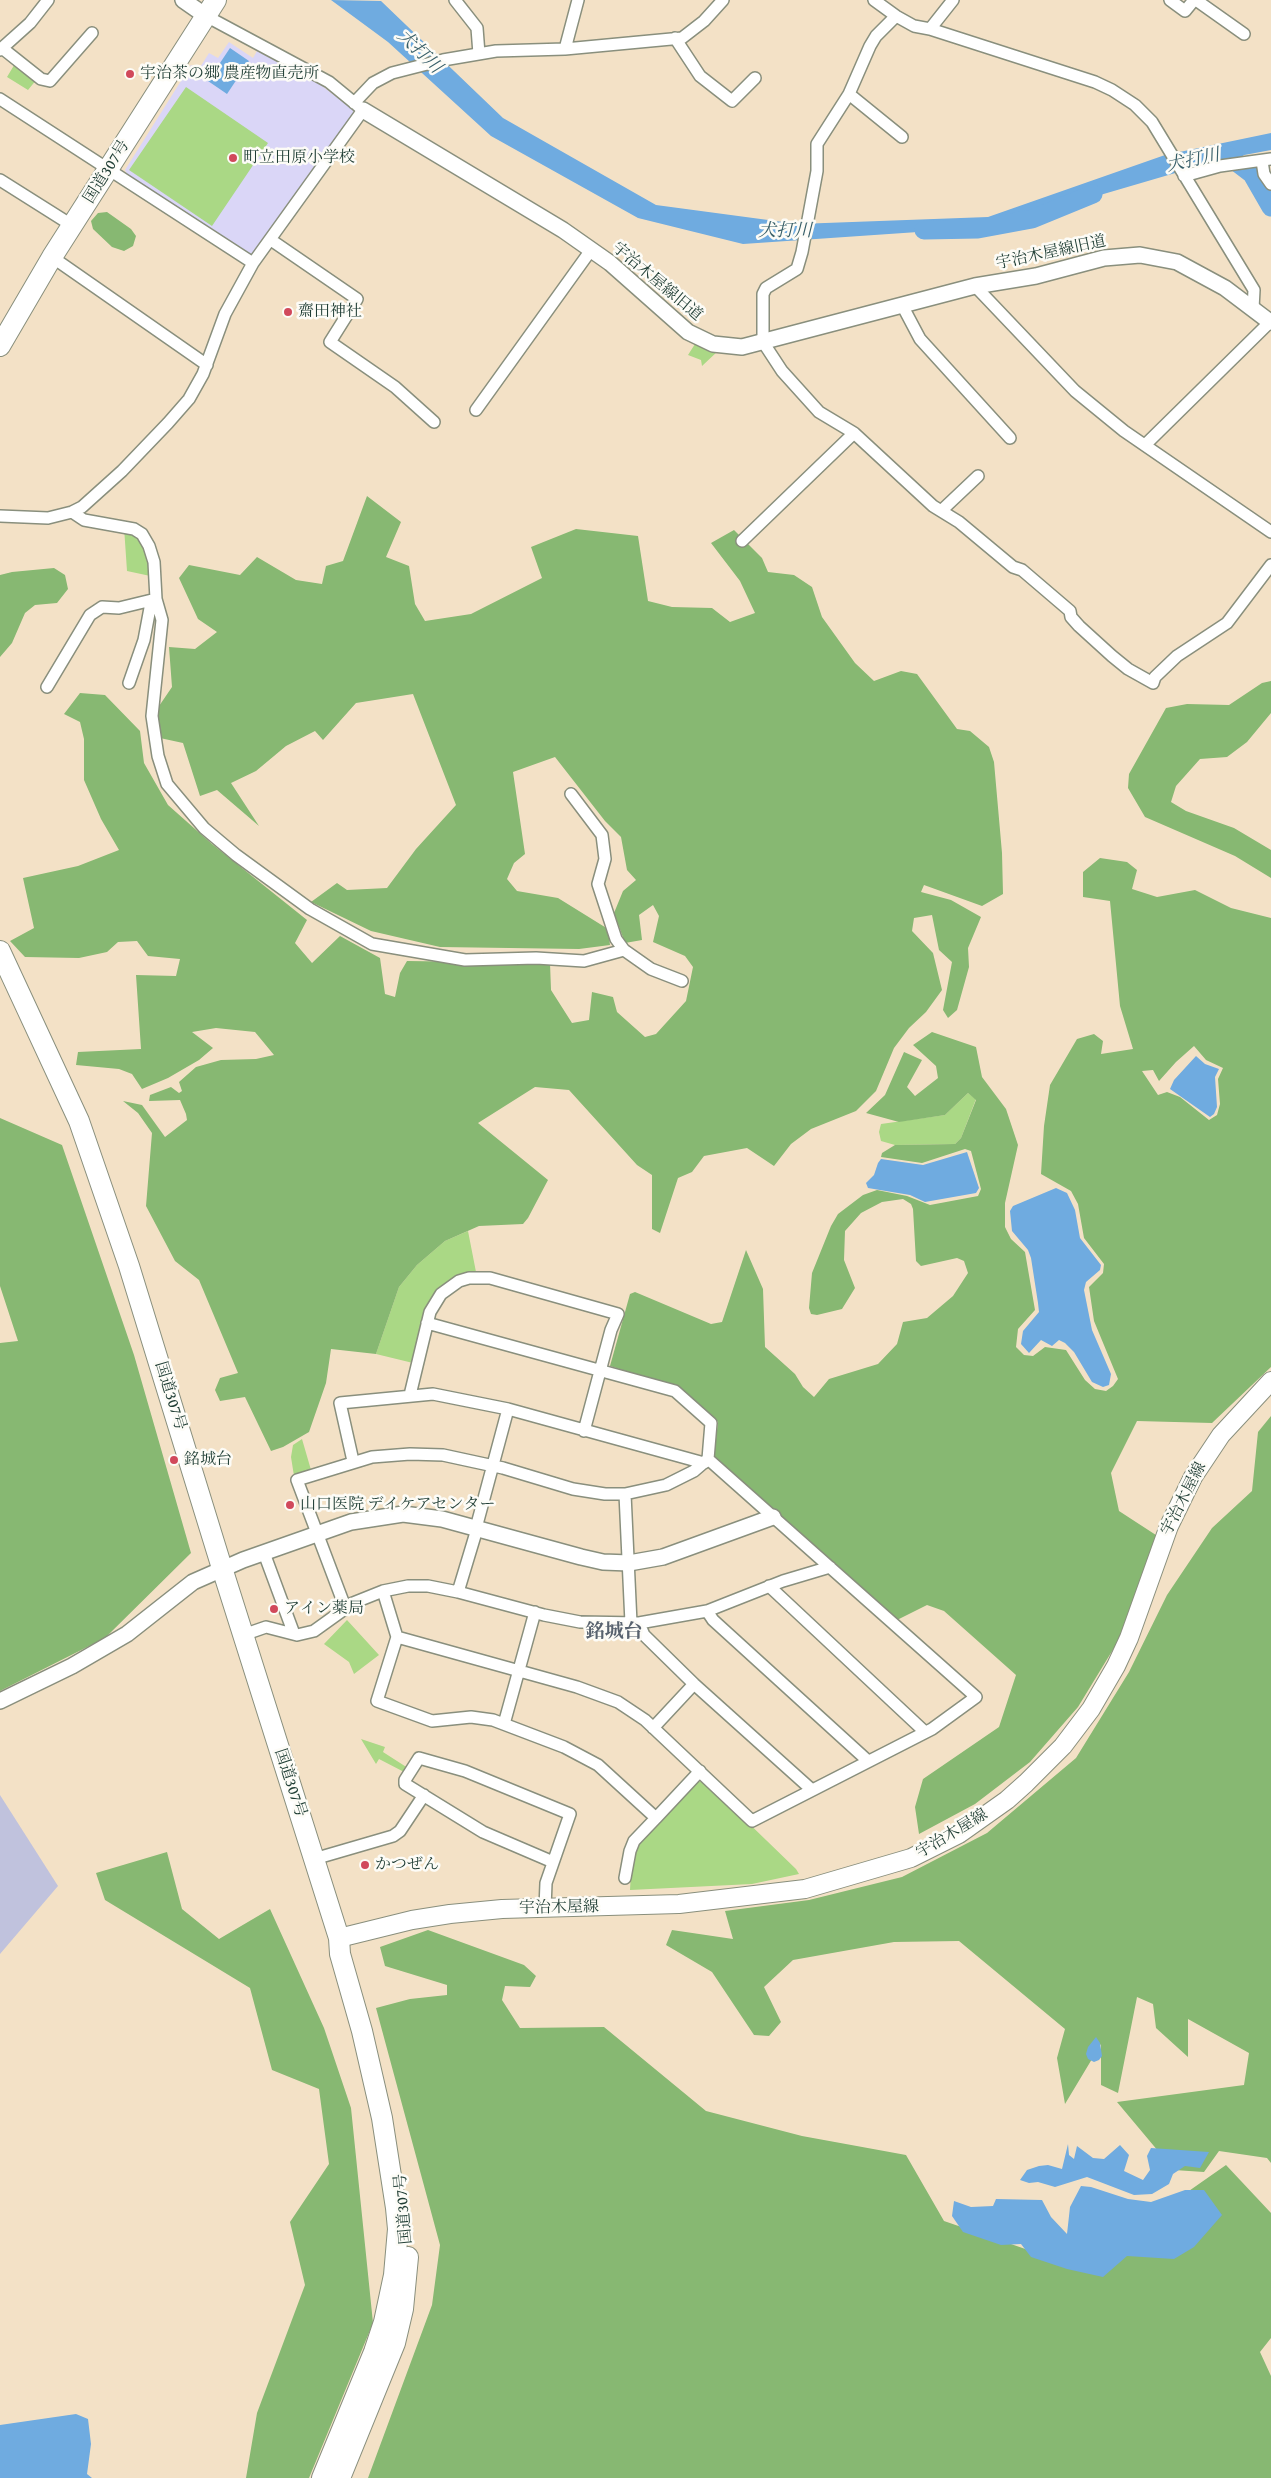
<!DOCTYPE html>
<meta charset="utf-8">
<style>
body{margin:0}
canvas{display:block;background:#f3e1c6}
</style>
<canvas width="1271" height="2478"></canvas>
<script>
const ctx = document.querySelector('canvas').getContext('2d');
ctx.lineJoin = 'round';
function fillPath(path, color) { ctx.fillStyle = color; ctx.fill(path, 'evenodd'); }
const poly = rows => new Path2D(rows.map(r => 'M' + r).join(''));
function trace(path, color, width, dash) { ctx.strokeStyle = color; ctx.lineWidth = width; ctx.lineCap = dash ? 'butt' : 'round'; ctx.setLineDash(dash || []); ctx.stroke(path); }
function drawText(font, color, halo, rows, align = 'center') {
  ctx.font = font + ' "Gentium Book Plus","Noto Serif JP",serif'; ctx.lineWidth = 5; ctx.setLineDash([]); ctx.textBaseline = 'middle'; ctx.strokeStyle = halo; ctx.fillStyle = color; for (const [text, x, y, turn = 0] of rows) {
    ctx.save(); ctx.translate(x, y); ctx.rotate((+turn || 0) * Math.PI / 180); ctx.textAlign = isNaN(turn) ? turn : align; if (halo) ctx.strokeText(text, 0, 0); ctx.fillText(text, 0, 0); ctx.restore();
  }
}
fillPath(poly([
 [229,42,253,58,257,51,321,85,353,110,354,114,256,255,251,256,127,174,125,170,191,65,199,69,209,53,218,58]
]), '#dad6f7');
fillPath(poly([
 [0,1795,58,1886,0,1954]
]), '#c0c2dd');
fillPath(poly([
 [16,62,37,79,28,90,7,77],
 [186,87,268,143,212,226,129,170],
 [695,344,718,351,702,366,701,360,688,355],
 [124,527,142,534,155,577,127,571],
 [968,1093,976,1099,961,1138,955,1144,895,1145,881,1141,879,1132,881,1124,945,1115],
 [468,1231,476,1272,467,1273,447,1283,413,1363,376,1354,399,1287,417,1265,445,1241],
 [302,1439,311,1470,294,1476,291,1457,293,1445],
 [347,1620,379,1655,354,1674,349,1662,324,1644],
 [361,1739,385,1747,383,1752,411,1770,408,1774,379,1759,376,1764],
 [696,1782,706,1782,796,1869,799,1874,752,1884,630,1890,631,1872,639,1842]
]), '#aad885');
fillPath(poly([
 [107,212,131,229,136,236,133,246,124,251,112,247,93,229,91,221,98,213],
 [367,496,401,522,386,557,409,566,415,604,425,621,471,614,542,578,531,547,576,529,638,536,648,601,672,607,712,608,730,622,755,613,740,581,711,543,734,530,762,558,768,572,794,575,812,587,822,617,855,663,874,681,901,671,917,674,957,729,970,731,989,747,994,762,1002,853,1003,894,982,906,924,885,921,892,951,900,981,917,968,948,969,967,957,1010,948,1018,943,1010,952,962,939,950,932,915,914,918,912,931,933,953,942,990,926,1012,909,1028,894,1048,876,1091,856,1111,811,1129,791,1144,774,1166,747,1148,704,1156,692,1172,678,1178,660,1233,652,1229,652,1175,637,1165,569,1090,535,1087,478,1123,548,1180,528,1218,523,1224,479,1226,445,1241,417,1265,399,1287,376,1354,331,1349,326,1383,309,1432,283,1447,271,1451,245,1397,220,1401,215,1390,220,1378,238,1373,199,1280,175,1261,146,1206,152,1133,138,1113,123,1101,142,1105,165,1137,187,1120,186,1114,180,1100,149,1101,150,1095,171,1087,179,1093,182,1091,179,1082,196,1067,221,1060,256,1059,274,1055,255,1032,216,1028,192,1032,213,1048,199,1060,168,1078,142,1089,132,1074,119,1069,76,1065,78,1052,141,1049,136,975,176,976,180,959,148,956,137,941,118,942,107,952,79,958,25,957,10,941,34,928,23,878,78,866,119,850,101,819,84,780,84,739,80,722,64,714,80,693,105,695,140,731,144,763,168,805,212,844,307,920,295,943,312,963,340,936,380,958,385,994,395,997,400,973,407,961,550,963,551,990,572,1023,589,1020,592,992,613,997,617,1012,645,1037,656,1034,686,1001,693,967,685,956,653,942,659,916,653,905,639,915,642,940,625,943,614,913,623,891,636,880,627,870,621,837,605,821,555,757,513,772,525,854,514,863,507,879,517,891,558,898,608,929,610,945,579,949,440,947,371,931,311,902,337,883,347,890,387,888,416,849,456,805,413,694,356,703,323,740,315,731,286,746,256,771,231,783,259,826,217,790,200,796,183,743,160,738,157,709,172,687,169,647,195,649,217,632,198,619,179,578,189,565,240,575,257,557,296,580,322,584,326,566,343,561],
 [54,568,65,575,68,589,57,603,35,605,25,613,12,643,0,657,0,575,12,572],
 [1271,681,1271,713,1247,742,1227,757,1200,759,1176,786,1171,802,1186,811,1234,828,1271,850,1271,878,1235,856,1145,817,1128,788,1129,774,1166,708,1187,704,1229,705,1262,683],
 [1100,858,1127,862,1137,870,1132,889,1157,897,1195,890,1231,908,1271,918,1271,1367,1212,1423,1137,1421,1111,1473,1119,1511,1159,1537,1120,1638,1078,1707,1030,1762,975,1804,919,1834,915,1807,923,1779,999,1727,1016,1675,944,1611,927,1605,897,1620,714,1456,718,1422,677,1387,610,1366,630,1294,635,1292,711,1324,722,1322,746,1250,763,1289,765,1347,795,1374,803,1387,814,1397,829,1379,878,1364,897,1344,903,1322,927,1318,953,1296,968,1273,964,1261,957,1258,921,1266,916,1261,913,1209,911,1204,903,1199,882,1202,861,1213,845,1231,844,1260,855,1288,842,1309,817,1315,811,1314,809,1308,812,1273,831,1226,838,1214,863,1195,877,1190,907,1196,930,1205,978,1196,981,1189,971,1151,965,1149,922,1163,881,1157,882,1153,895,1145,955,1144,961,1138,976,1100,968,1093,945,1115,899,1122,866,1113,885,1095,904,1052,922,1060,907,1087,915,1096,938,1078,936,1066,913,1045,932,1032,976,1047,982,1077,1006,1109,1018,1145,1005,1203,1005,1227,1011,1239,1025,1252,1035,1310,1018,1329,1016,1347,1024,1355,1033,1356,1045,1347,1066,1350,1085,1380,1095,1389,1106,1391,1113,1386,1118,1379,1094,1321,1089,1287,1103,1273,1104,1264,1084,1238,1078,1204,1071,1191,1041,1174,1044,1126,1050,1085,1077,1039,1094,1034,1103,1041,1101,1054,1133,1049,1120,1006,1110,901,1083,897,1083,872],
 [1194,1046,1206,1060,1223,1068,1218,1079,1220,1104,1217,1115,1209,1120,1180,1097,1167,1092,1158,1095,1142,1071,1153,1070,1159,1081,1176,1062],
 [0,1118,62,1145,134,1355,191,1553,105,1638,0,1691,0,1343,18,1341,0,1286],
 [1271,1416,1271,2163,1267,2158,1219,2151,1204,2172,1174,2170,1117,2102,1244,2085,1249,2053,1188,2019,1188,2057,1156,2028,1153,2004,1137,1997,1118,2093,1101,2085,1101,2044,1065,2104,1057,2058,1065,2029,959,1941,894,1942,793,1960,764,1987,781,2022,769,2036,754,2035,712,1972,666,1945,672,1930,733,1939,725,1911,809,1900,902,1877,987,1833,1076,1758,1129,1672,1167,1595,1212,1528,1252,1491,1258,1432],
 [167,1852,182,1909,219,1939,270,1909,324,2028,351,2108,373,2323,309,2478,246,2478,257,2413,305,2285,290,2222,329,2164,319,2089,272,2070,250,1988,105,1900,96,1873],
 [428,1930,524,1965,536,1976,530,1987,505,1986,502,2000,520,2028,604,2027,706,2111,802,2136,906,2155,944,2221,1098,2274,1126,2235,1226,2165,1271,2213,1271,2338,1260,2352,1271,2376,1271,2478,368,2478,432,2305,440,2245,376,2008,410,1999,447,1995,447,1985,385,1966,380,1947]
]), '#87b872');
fillPath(poly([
 [331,0,381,1,503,118,656,205,798,224,988,217,1165,155,1271,133,1271,150,1223,159,991,227,743,244,638,218,491,136,388,42],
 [230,48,249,61,227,94,208,81],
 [1196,1056,1205,1064,1219,1069,1215,1077,1217,1107,1214,1114,1210,1117,1170,1089,1174,1080],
 [967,1152,979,1188,976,1193,925,1202,910,1195,868,1188,866,1183,874,1175,878,1163,881,1159,923,1165],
 [1056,1188,1067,1193,1075,1210,1080,1238,1101,1265,1100,1270,1086,1282,1084,1290,1092,1330,1111,1374,1109,1385,1103,1387,1092,1382,1074,1352,1065,1343,1059,1340,1052,1346,1041,1340,1029,1353,1021,1344,1023,1331,1039,1312,1038,1303,1031,1258,1028,1250,1012,1231,1010,1211,1013,1206],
 [1096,2037,1100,2043,1102,2056,1099,2060,1094,2062,1088,2059,1086,2054,1088,2047],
 [1068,2144,1069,2155,1074,2159,1077,2146,1093,2158,1104,2159,1120,2145,1129,2155,1124,2171,1143,2180,1150,2170,1147,2156,1151,2148,1209,2152,1200,2168,1185,2166,1173,2174,1169,2184,1152,2194,1134,2195,1087,2177,1055,2187,1038,2182,1029,2183,1020,2180,1027,2170,1039,2166,1048,2165,1062,2169],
 [1081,2186,1091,2187,1128,2199,1151,2202,1185,2190,1204,2190,1222,2215,1194,2247,1174,2259,1127,2256,1103,2277,1067,2269,1031,2257,1021,2244,1001,2245,963,2232,952,2216,954,2201,971,2207,993,2206,996,2199,1042,2200,1051,2217,1067,2234,1070,2207],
 [76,2414,88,2419,91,2444,87,2474,92,2478,0,2478,0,2425]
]), '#6fabe0');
trace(poly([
 [1227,155,1252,174,1271,207],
 [924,230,978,229,1032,219,1093,194]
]), '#6fabe0', 19);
const street = poly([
 [455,0,477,28,479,54],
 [874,0,896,16,914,26,930,29,1095,82,1112,90,1135,105,1152,122,1254,290,1253,309],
 [1170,0,1185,11,1194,0],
 [1196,0,1244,34],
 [896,16,876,36,870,46,849,94,817,144,817,171,802,252,797,269,766,288,763,294,763,342,782,371,819,412,854,433,933,506,959,522,1013,567,1022,570,1070,611,1071,617,1079,626,1112,656,1128,669,1153,683,1155,677,1177,656,1227,623,1271,565],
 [930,29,953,0],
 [675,38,700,76,732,101,755,78],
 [2,48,41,79,50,81,92,33],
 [565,49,578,0],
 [0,50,30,23,48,0],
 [849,94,902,137],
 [0,99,253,263],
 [354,103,373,83,392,73,443,60,496,51,565,49,682,38,704,21,723,0],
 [1262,161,1264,174,1271,184],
 [1184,176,1220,166,1271,159],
 [0,180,73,226],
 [271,240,357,299,330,342,395,387,434,422],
 [52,257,207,365],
 [975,286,1075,391,1124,431,1271,532],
 [902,305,920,339,1010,438],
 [476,410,591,250],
 [1145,445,1271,321],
 [941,511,978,476],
 [72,512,84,520,134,529,142,534,149,546,154,562,156,599,162,620,152,716,158,756,167,784,204,828,236,855,310,909,372,944,465,960,536,958,584,961,624,950,651,969,682,981],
 [0,516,48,518,72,512,82,507,122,471,168,423,189,399,203,374,225,314,253,263,363,110,329,82,206,16],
 [742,541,854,433],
 [129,683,144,640,150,608,156,599],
 [47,687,90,615,102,607,119,608,156,599],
 [571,794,602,835,605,859,598,884,616,939,624,950],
 [410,1395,430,1312,441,1294,459,1281,469,1278,490,1278,618,1314,611,1330,584,1431],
 [353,1461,340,1403,433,1394,508,1409,704,1463],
 [625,1494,631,1623],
 [476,1528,508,1409],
 [264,1553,294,1634],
 [769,1586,925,1732],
 [383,1591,397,1637,377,1701,432,1721,471,1717,493,1720,564,1747,598,1765,656,1818,700,1771],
 [458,1592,477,1529],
 [345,1607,297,1480,372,1457,410,1454,443,1455,503,1468,573,1489,605,1494,625,1494,666,1485,694,1471,708,1459,711,1423,675,1391,427,1323],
 [707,1611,713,1620,868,1761],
 [639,1623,644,1635,694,1684,812,1790],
 [243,1635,266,1627,297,1635,314,1631,353,1603,383,1591,408,1586,428,1586,458,1592,544,1615,580,1622,639,1623,707,1611,783,1581,830,1567],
 [397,1637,577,1687,618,1702,645,1720,752,1821,932,1729,976,1697,708,1459],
 [504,1724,535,1612],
 [653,1728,694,1684],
 [314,1859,393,1836,400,1831,424,1795],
 [625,1878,630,1851,634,1841,656,1818],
 [545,1908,546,1883,570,1814,465,1771,419,1758,405,1780,405,1784,483,1832,553,1862]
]);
const secondary = poly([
 [183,0,206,16],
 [363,110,563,230,610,263,688,332,713,344,742,347,975,286,1036,276,1104,258,1140,255,1177,262,1225,288,1270,322],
 [0,1701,72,1666,127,1634,193,1582,243,1560,351,1522,403,1514,442,1519,581,1557,603,1562,629,1563,663,1557,773,1517]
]);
const primary = poly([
 [339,1938,412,1920,450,1914,502,1909,679,1904,805,1889,911,1858,959,1834,1007,1800,1026,1783,1063,1746,1091,1709,1116,1666,1129,1638,1169,1526,1193,1477,1221,1435,1271,1381]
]);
const highway = poly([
 [0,346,52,257,216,0],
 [0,951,79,1121,129,1266,222,1568,339,1938,340,1954,362,2031,382,2118,396,2208,398,2229,394,2275,384,2322,374,2352,322,2478],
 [340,2478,395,2343,403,2309,408,2257]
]);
trace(street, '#898f7d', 14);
trace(secondary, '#898f7d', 18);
trace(primary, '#898f7d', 20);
trace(highway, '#898f7d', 22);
trace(street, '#fff', 11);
trace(secondary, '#fff', 15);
trace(primary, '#fff', 18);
trace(highway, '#fff', 20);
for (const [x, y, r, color] of [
 [130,74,5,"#d1495b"],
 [233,158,5,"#d1495b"],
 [288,312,5,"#d1495b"],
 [174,1460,5,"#d1495b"],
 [290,1505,5,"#d1495b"],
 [274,1609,5,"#d1495b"],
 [365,1865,5,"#d1495b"]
]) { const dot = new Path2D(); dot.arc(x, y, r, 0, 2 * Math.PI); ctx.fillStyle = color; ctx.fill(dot); trace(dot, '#fdfcf7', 2); }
drawText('16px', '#1f3d34', '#fdfcf7', [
 ["宇治茶の郷 農産物直売所",140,74],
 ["町立田原小学校",243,158],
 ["齋田神社",298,312],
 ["銘城台",184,1460],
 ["山口医院 デイケアセンター",300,1505],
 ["アイン薬局",284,1609],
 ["かつぜん",375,1865]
], 'left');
drawText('16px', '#1f3d34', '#fdfcf7', [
 ["国道307号",107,172,-58],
 ["宇治木屋線旧道",1051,253,-12],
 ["宇治木屋線旧道",657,282,40],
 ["国道307号",170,1396,73],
 ["宇治木屋線",1184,1499,-63],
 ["国道307号",290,1783,72],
 ["宇治木屋線",952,1834,-31],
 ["宇治木屋線",559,1908,-1],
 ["国道307号",404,2209,-95]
]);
drawText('italic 18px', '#375e68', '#fdfcf7', [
 ["犬打川",419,52,44],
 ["犬打川",1193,161,-12],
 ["犬打川",785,231]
]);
drawText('bold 19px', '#58626e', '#fdfcf7', [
 ["銘城台",614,1632]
]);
</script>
